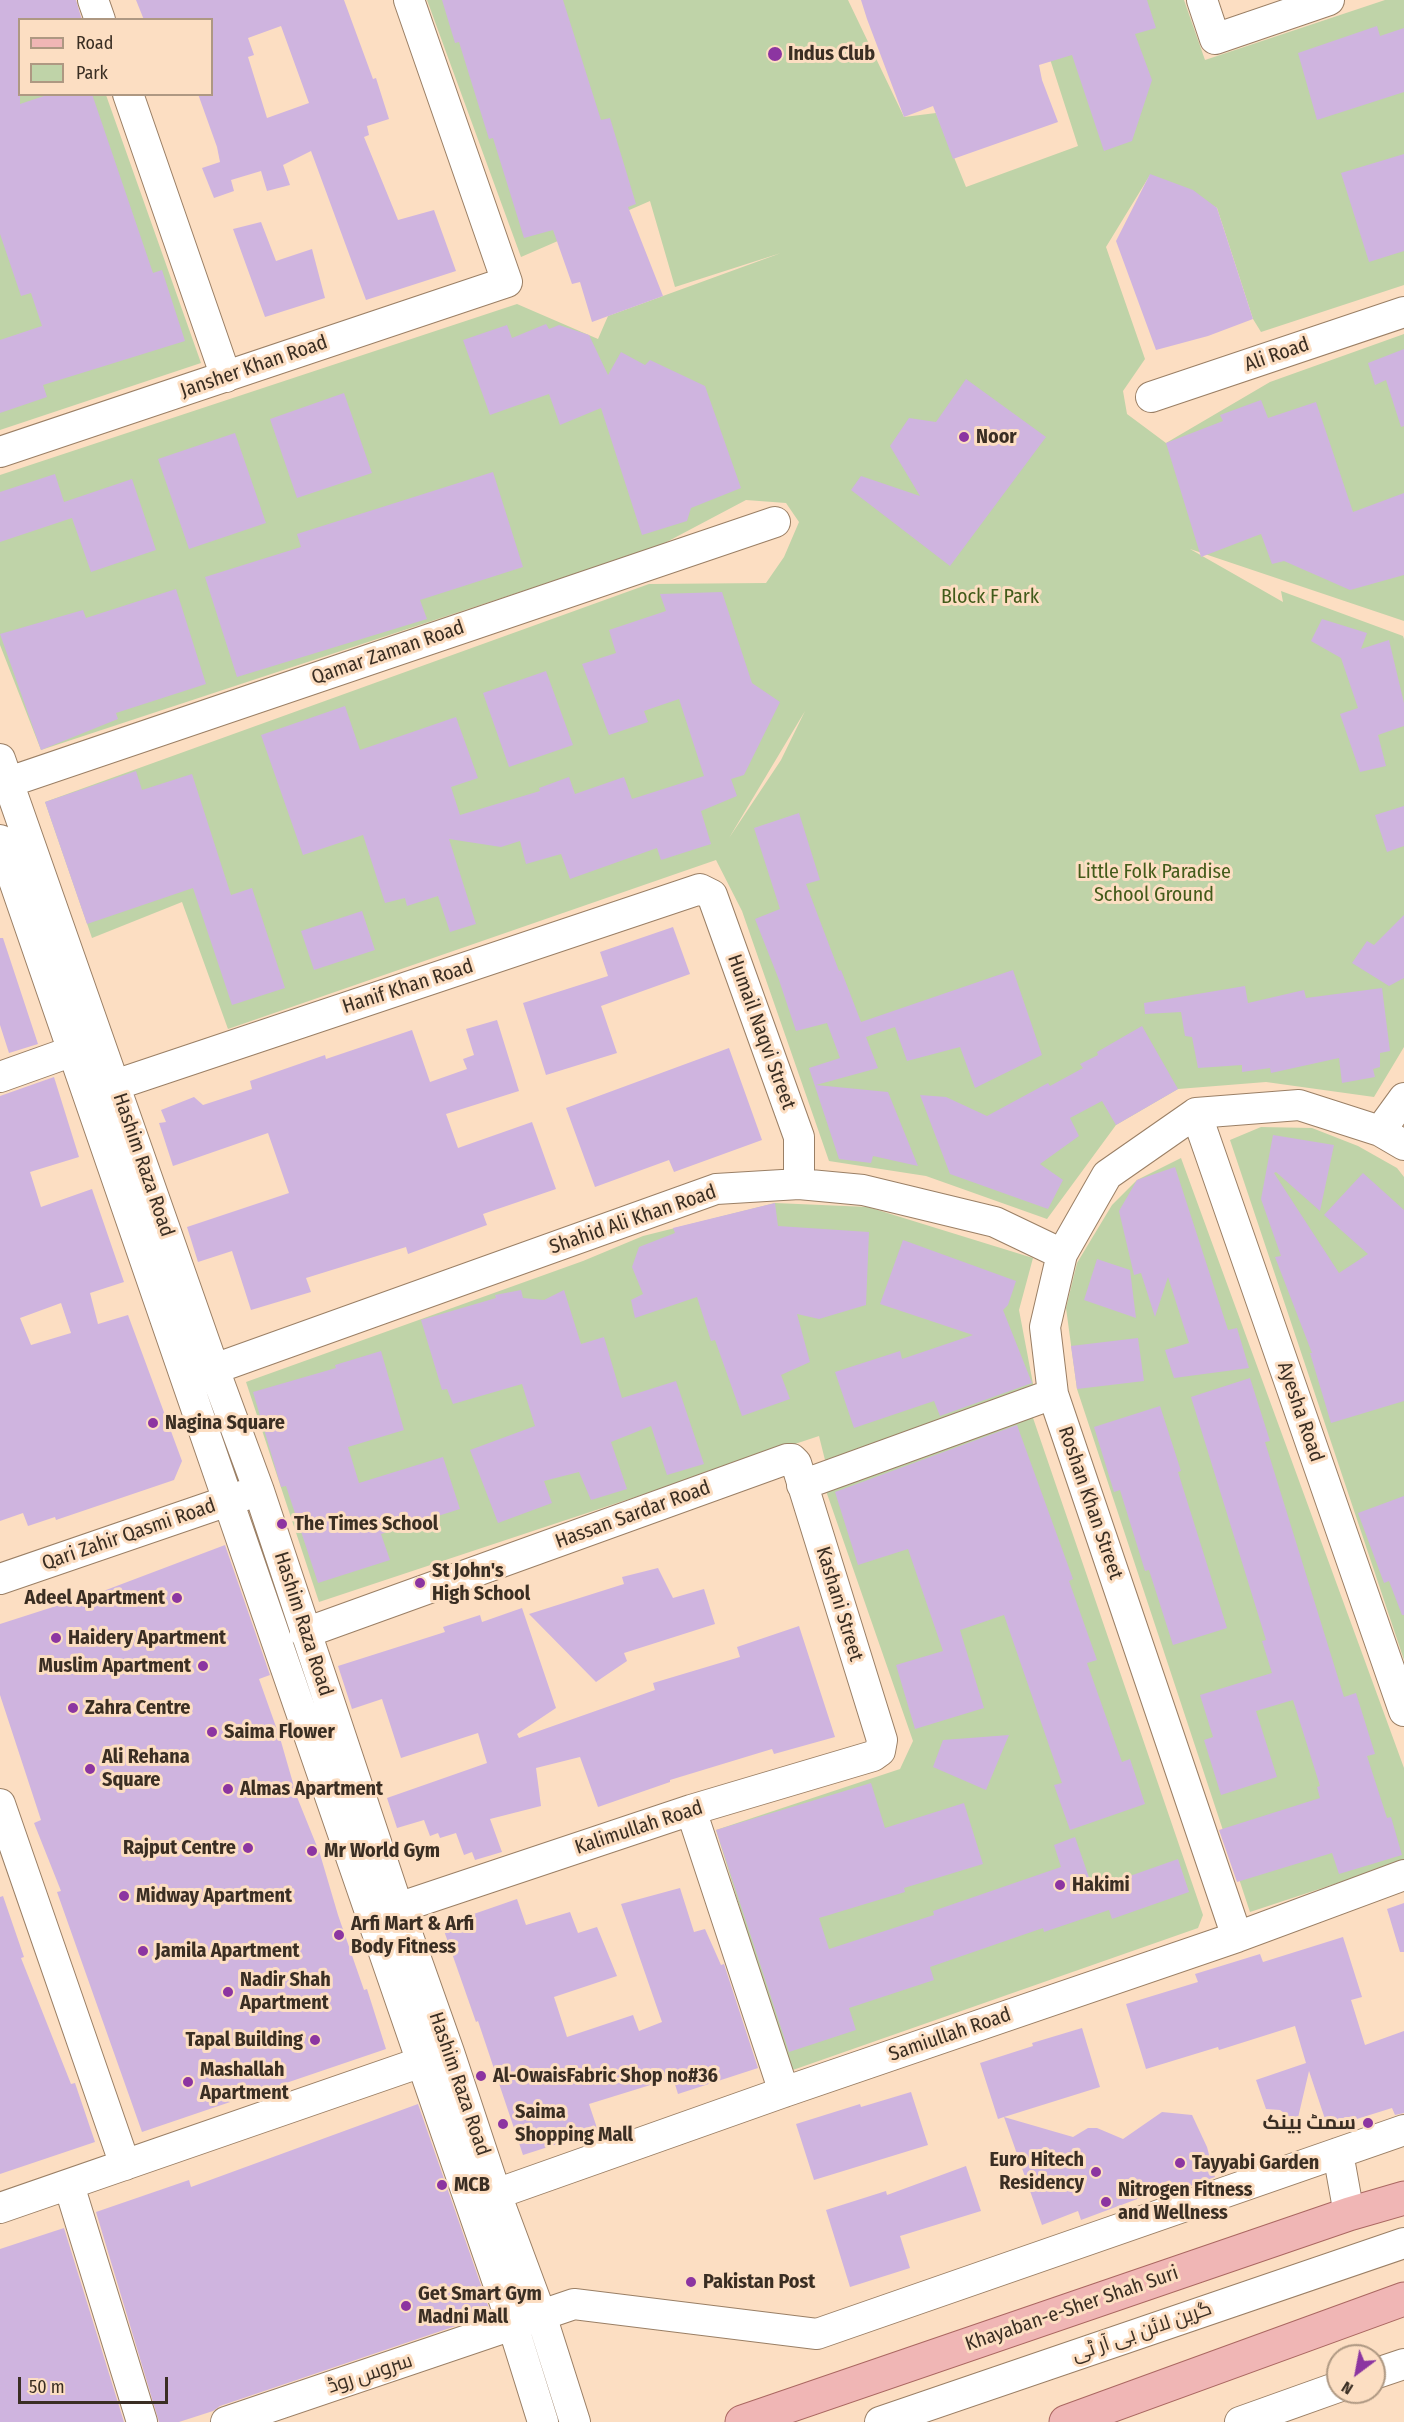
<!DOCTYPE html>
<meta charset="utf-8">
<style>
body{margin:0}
#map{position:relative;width:1404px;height:2422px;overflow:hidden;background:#fcdec2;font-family:"Fira Sans Condensed",sans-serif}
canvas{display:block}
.legend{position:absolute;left:18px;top:18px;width:195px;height:78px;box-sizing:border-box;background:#fcdec2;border:2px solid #ae9882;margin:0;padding:8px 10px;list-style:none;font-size:18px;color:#3a2e23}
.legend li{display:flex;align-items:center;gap:12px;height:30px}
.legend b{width:30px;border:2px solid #ae9882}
.north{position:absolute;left:1326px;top:2344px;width:60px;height:60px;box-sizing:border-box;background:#fcdec2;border:2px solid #ae9882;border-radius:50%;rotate:212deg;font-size:16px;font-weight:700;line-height:24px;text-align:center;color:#3a2e23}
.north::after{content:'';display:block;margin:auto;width:21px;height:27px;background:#8c35a1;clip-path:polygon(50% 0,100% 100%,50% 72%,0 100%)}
.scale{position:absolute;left:18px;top:2377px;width:150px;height:27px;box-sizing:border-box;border:3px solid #3a2e23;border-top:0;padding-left:8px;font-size:18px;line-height:21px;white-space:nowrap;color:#3a2e23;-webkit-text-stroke:4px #fcdec2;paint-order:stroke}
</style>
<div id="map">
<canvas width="1404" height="2422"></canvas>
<ul class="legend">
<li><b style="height:8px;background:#f0b6b5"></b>Road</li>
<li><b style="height:16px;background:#bfd3a8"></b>Park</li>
</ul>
<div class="north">N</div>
<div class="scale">50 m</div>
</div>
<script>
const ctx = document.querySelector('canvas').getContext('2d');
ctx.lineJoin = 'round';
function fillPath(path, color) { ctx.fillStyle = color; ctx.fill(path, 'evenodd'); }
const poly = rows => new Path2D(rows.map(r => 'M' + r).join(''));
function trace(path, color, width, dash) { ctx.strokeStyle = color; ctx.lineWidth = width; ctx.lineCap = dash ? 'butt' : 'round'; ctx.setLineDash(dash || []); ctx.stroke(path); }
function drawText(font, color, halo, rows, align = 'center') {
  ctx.font = font + ' "Fira Sans Condensed",Cairo,sans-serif'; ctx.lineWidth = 6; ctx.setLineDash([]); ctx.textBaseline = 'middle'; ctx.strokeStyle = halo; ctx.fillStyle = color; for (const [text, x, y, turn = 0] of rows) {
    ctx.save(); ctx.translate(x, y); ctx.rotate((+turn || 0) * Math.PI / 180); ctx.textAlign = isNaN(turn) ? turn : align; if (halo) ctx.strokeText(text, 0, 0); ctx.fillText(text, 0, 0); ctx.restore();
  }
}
fillPath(poly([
 [0,0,20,20,20,94,106,95,201,363,0,430],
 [427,0,848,0,904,117,936,113,966,187,1078,146,1031,0,1184,0,1205,60,1385,0,1404,0,1404,285,1261,332,1253,319,1217,208,1150,175,1106,247,1145,359,1123,391,1127,414,1166,443,1270,382,1404,334,1404,621,1190,549,1283,602,1281,591,1403,636,1404,639,1404,1047,1374,1097,1266,1082,1178,1089,1116,1125,1047,1219,926,1176,829,1161,742,911,716,860,228,1029,182,902,92,938,45,802,649,584,766,583,784,557,799,522,786,503,746,500,659,546,41,750,0,645,0,475,517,304,598,339,608,316,781,253,675,287,650,201,521,257],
 [805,711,781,760,729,838],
 [1261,1127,1312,1128,1358,1146,1397,1168,1404,1177,1404,1660,1230,1140],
 [1181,1158,1404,1768,1404,1861,1250,1912,1077,1389,1066,1308,1077,1263,1112,1205,1137,1180],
 [775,1203,868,1207,1033,1258,1019,1310,1034,1389,825,1460,819,1436,319,1602,246,1382,583,1261,643,1236],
 [1032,1415,1203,1915,1198,1928,790,2071,716,1830,900,1769,913,1741,824,1485]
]), '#bfd3a8');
fillPath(poly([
 [0,0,76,0,82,20,20,20,20,104,50,94,92,94,153,273,162,270,185,341,43,385,47,397,0,413,0,340,42,326,31,293,21,296,0,234],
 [136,0,344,0,373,79,376,78,389,119,367,126,369,135,364,137,398,220,434,210,456,271,366,300,311,151,283,165,290,185,267,191,261,171,231,180,234,191,214,198,202,168,220,162,217,147,198,94,212,94,212,20,144,20],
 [281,26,309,103,267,118,248,57,254,55,248,38],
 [442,0,563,0,601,120,610,118,636,204,628,207,663,296,592,322,580,282,572,284,553,230,524,238,493,138,489,139,459,42,455,43],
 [861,0,1147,0,1156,28,1135,34,1152,80,1132,141,1104,151,1072,55,1039,65,1042,80,1058,122,953,159,933,106,904,117,867,19],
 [1377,26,1380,36,1404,28,1404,92,1317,120,1298,53],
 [1404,154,1404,251,1369,262,1341,173],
 [1150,174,1193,190,1217,208,1253,319,1208,336,1156,350,1116,241],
 [261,222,276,261,312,249,325,298,265,317,233,229],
 [546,324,549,329,559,325,589,335,608,375,621,352,645,365,650,360,705,386,741,488,691,508,687,521,642,535,601,408,560,425,549,394,490,415,463,340,507,325,512,338],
 [1404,349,1404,426,1401,427,1386,380,1375,385,1368,363],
 [966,379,1046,437,950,566,851,490,861,476,920,496,890,446,909,418,936,422],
 [344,393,372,473,297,498,270,419],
 [1261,400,1268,418,1316,402,1353,512,1404,493,1404,575,1350,590,1284,561,1272,564,1261,534,1201,557,1166,443,1223,421,1220,415],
 [235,433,266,523,189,549,158,459],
 [493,472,523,567,420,600,427,619,237,677,205,577,301,547,297,534],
 [55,474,64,502,132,479,156,550,91,572,72,518,0,542,0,492],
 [176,589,206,684,116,713,118,719,41,750,0,634,83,610,86,618],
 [722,592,752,683,780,702,744,775,731,779,737,796,701,811,711,844,661,860,657,848,570,879,561,854,526,864,520,841,501,847,449,839,476,924,450,932,438,896,407,906,405,898,385,903,363,835,303,855,261,735,345,706,360,750,456,717,478,778,451,787,460,815,540,791,539,788,569,777,575,794,624,777,632,799,704,776,679,699,644,711,648,722,609,735,582,664,616,653,609,630,666,611,660,594],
 [1322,619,1367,633,1361,649,1389,640,1404,703,1404,726,1378,735,1386,766,1360,772,1340,714,1358,708,1341,658,1311,641],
 [546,671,573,745,509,767,483,693],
 [136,771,142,790,192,774,231,895,252,888,285,988,232,1005,193,888,87,924,45,802],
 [1404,806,1404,846,1387,852,1375,815],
 [799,813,820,880,806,884,839,971,841,970,861,1022,1013,970,1042,1055,975,1088,960,1047,907,1061,895,1027,866,1037,878,1068,816,1085,888,1092,918,1166,873,1156,871,1163,839,1159,809,1068,840,1058,827,1023,796,1031,779,980,755,919,780,909,754,828],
 [362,911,375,950,314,970,301,931],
 [1404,915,1404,978,1389,986,1352,963,1367,941,1374,945],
 [673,927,690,974,601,1006,617,1053,546,1075,523,1003,608,976,600,952],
 [0,938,3,938,38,1044,9,1053,0,1025],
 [1245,986,1248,1003,1304,990,1306,998,1382,988,1390,1051,1380,1053,1380,1067,1373,1069,1375,1077,1342,1083,1339,1058,1271,1073,1270,1068,1242,1072,1242,1065,1198,1068,1192,1037,1185,1036,1181,1012,1145,1014,1144,1003],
 [497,1020,519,1091,446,1114,458,1148,532,1122,556,1189,483,1214,487,1225,408,1254,406,1247,306,1278,311,1292,251,1310,232,1251,198,1262,187,1227,289,1193,268,1133,173,1166,159,1123,166,1122,161,1110,194,1097,203,1105,252,1089,250,1081,325,1055,326,1059,412,1030,430,1082,467,1069,463,1059,474,1055,466,1029],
 [1142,1026,1178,1089,1116,1125,1102,1101,1070,1118,1079,1136,1040,1164,1063,1180,1048,1209,950,1174,920,1095,946,1097,987,1116,1048,1083,1050,1086,1083,1068,1080,1064,1098,1055,1097,1052],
 [729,1048,762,1140,674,1172,669,1160,595,1187,566,1108],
 [54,1077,79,1157,30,1172,41,1207,92,1189,124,1282,90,1293,98,1324,128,1315,182,1461,174,1480,56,1520,55,1517,28,1526,23,1513,0,1521,0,1096],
 [61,1303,71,1333,31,1345,20,1318],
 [1273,1135,1334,1145,1320,1211,1276,1172,1274,1173,1339,1273,1368,1254,1324,1215,1363,1173,1404,1210,1404,1401,1331,1423,1310,1353,1312,1353,1275,1257,1281,1256,1261,1199],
 [1175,1167,1228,1330,1237,1328,1249,1368,1174,1378,1165,1350,1189,1343,1168,1277,1155,1317,1141,1273,1134,1275,1119,1211,1137,1180],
 [775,1203,778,1226,869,1232,866,1305,819,1319,797,1314,810,1362,781,1375,790,1399,742,1416,715,1340,711,1341,697,1297,635,1318,631,1300,643,1294,632,1267,639,1247,675,1233,673,1228],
 [903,1240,1016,1281,1008,1305,1003,1310,1032,1383,940,1416,934,1401,854,1428,835,1372,900,1351,902,1359,973,1335,880,1304],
 [1097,1259,1130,1270,1136,1318,1084,1300],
 [521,1290,523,1298,544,1300,564,1290,581,1344,604,1337,622,1398,676,1381,704,1464,667,1475,651,1426,611,1442,627,1489,591,1500,579,1472,544,1481,552,1503,498,1523,470,1450,535,1426,522,1384,453,1404,447,1389,442,1390,421,1320,496,1298,495,1295],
 [1138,1338,1144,1381,1077,1389,1071,1346],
 [381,1351,404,1430,348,1447,359,1483,443,1457,460,1509,381,1534,390,1560,318,1583,286,1486,281,1487,253,1392,336,1368,335,1365],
 [1250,1378,1270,1441,1265,1442,1344,1697,1356,1693,1375,1754,1367,1756,1387,1818,1391,1817,1402,1855,1339,1874,1332,1853,1237,1882,1219,1830,1320,1798,1317,1787,1320,1786,1293,1700,1256,1711,1277,1777,1221,1795,1204,1740,1213,1737,1200,1695,1272,1673,1262,1641,1266,1640,1191,1397],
 [1160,1406,1181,1471,1178,1472,1227,1628,1173,1645,1149,1570,1145,1571,1120,1490,1114,1492,1094,1427],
 [1017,1425,1073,1579,1069,1581,1097,1660,1087,1663,1122,1762,1130,1759,1145,1804,1070,1830,1054,1785,1062,1783,1004,1615,960,1630,984,1708,915,1729,896,1665,943,1651,908,1549,858,1565,835,1492],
 [1404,1496,1404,1615,1402,1615,1389,1581,1384,1583,1358,1513],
 [225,1545,270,1675,259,1679,280,1738,297,1797,320,1854,338,1915,364,1990,367,1989,386,2049,142,2132,57,1892,61,1891,34,1823,41,1820,0,1695,0,1624,106,1590],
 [658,1568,673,1598,704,1589,715,1624,624,1653,627,1661,596,1682,529,1614,624,1584,622,1577],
 [522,1608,556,1708,517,1734,519,1738,655,1690,653,1683,740,1657,737,1647,799,1626,835,1737,774,1754,772,1749,670,1780,670,1782,598,1807,580,1757,536,1768,541,1806,490,1819,502,1852,475,1860,472,1852,464,1855,456,1833,440,1838,438,1833,430,1836,424,1820,397,1828,387,1798,487,1763,478,1733,401,1758,382,1699,352,1709,338,1666,445,1632,443,1627,480,1615,482,1622],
 [1009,1735,986,1790,933,1767,943,1740],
 [871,1783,885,1828,964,1803,983,1864,904,1888,905,1892,819,1918,829,1949,934,1915,933,1911,1061,1867,1054,1845,1075,1837,1093,1889,1178,1859,1189,1892,1112,1919,1109,1910,1044,1932,1043,1928,930,1967,934,1980,849,2008,856,2030,789,2052,716,1830],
 [680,1888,694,1932,705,1929,721,1965,724,1964,758,2068,678,2094,673,2078,589,2104,598,2131,523,2155,478,2021,476,2022,442,1925,517,1899,526,1925,570,1912,578,1933,597,1927,617,1976,554,1997,567,2037,633,2015,639,2031,662,2022,621,1904],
 [3,1896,24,1957,21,1958,71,2084,75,2083,95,2142,0,2174,0,1897],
 [1404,1903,1404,1952,1400,1952,1387,1909],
 [1343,1937,1362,1997,1351,2000,1365,2045,1404,2031,1404,2113,1395,2115,1392,2108,1328,2128,1309,2071,1297,2122,1280,2110,1266,2109,1256,2080,1306,2063,1295,2026,1219,2050,1218,2047,1146,2069,1126,2004,1198,1982,1195,1974,1260,1954,1263,1962],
 [1082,2028,1100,2087,1004,2117,1073,2137,1088,2128,1097,2128,1123,2139,1162,2112,1192,2115,1207,2147,1215,2177,1163,2196,1148,2195,1081,2220,1078,2211,1042,2225,1004,2117,998,2119,980,2063,1033,2046,1032,2043],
 [911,2092,928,2145,814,2180,796,2124,860,2104,861,2107],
 [418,2104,491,2314,220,2406,213,2411,179,2422,159,2422,96,2212,189,2180,191,2187],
 [966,2166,981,2211,900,2236,910,2268,850,2287,826,2210,886,2191,887,2195],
 [64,2228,124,2422,0,2422,0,2249]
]), '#cfb4df');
const minor = poly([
 [93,0,100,20],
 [1202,0,1215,39,1329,0],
 [128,94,226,377],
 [1151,397,1404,312],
 [0,452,507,282,409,0],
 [0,759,214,1369,259,1491,398,1908,449,2052,496,2194,541,2315,575,2422],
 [0,785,775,522],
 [0,840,513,2326,543,2422],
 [0,1077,73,1051],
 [115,1085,700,889,712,895,799,1137,799,1184],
 [1196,1113,1107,1175,1062,1254,1045,1327,1053,1394,1237,1937],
 [1196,1113,1404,1711],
 [1196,1113,1299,1105,1380,1131,1404,1145],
 [1380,1131,1404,1098],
 [214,1369,716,1189,799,1184,863,1190,995,1222,1062,1254],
 [802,1485,1053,1394],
 [0,1579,248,1494],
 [305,1633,787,1459,792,1459,796,1463,882,1740,880,1751,873,1756,691,1810,398,1908],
 [0,1804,125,2165],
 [691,1810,784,2092],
 [1338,2153,1349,2214],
 [69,2185,142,2422],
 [496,2194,784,2092,1237,1937,1404,1875],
 [0,2208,439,2056],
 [1374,2374,1404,2364],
 [226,2422,574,2304,817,2334,1404,2130],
 [880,2422,1404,2243],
 [1240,2422,1338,2387]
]);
const major = poly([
 [742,2422,1349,2214,1404,2198],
 [1066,2422,1404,2299]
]);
trace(minor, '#9a7f65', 32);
trace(major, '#aa6761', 35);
trace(minor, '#fff', 30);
trace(major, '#f0b6b5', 33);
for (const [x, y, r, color] of [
 [775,54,8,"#8c35a1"],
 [964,437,6,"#8c35a1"],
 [153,1423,6,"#8c35a1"],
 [282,1524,6,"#8c35a1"],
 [420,1583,6,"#8c35a1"],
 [177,1598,6,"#8c35a1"],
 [56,1638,6,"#8c35a1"],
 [203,1666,6,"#8c35a1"],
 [73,1708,6,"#8c35a1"],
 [212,1732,6,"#8c35a1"],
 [90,1769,6,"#8c35a1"],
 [228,1789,6,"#8c35a1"],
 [248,1848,6,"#8c35a1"],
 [312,1851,6,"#8c35a1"],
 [1060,1885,6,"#8c35a1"],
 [124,1896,6,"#8c35a1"],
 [339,1935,6,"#8c35a1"],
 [143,1951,6,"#8c35a1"],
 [228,1992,6,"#8c35a1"],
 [315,2040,6,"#8c35a1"],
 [481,2076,6,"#8c35a1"],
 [188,2082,6,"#8c35a1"],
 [1368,2123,6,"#8c35a1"],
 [503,2124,6,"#8c35a1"],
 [1180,2163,6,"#8c35a1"],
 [1096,2172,6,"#8c35a1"],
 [442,2185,6,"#8c35a1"],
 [1106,2202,6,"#8c35a1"],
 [691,2282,6,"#8c35a1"],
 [406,2306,6,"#8c35a1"]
]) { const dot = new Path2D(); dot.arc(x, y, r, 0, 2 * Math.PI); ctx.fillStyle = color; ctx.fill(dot); trace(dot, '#fcdec2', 2); }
drawText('bold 20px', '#3a2e23', '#fcdec2', [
 ["Indus Club",788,54],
 ["Noor",976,437],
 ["Nagina Square",165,1423],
 ["The Times School",294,1524],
 ["St John's",432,1571],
 ["High School",432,1594],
 ["Adeel Apartment",165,1598,"right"],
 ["Haidery Apartment",68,1638],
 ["Muslim Apartment",191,1666,"right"],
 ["Zahra Centre",85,1708],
 ["Saima Flower",224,1732],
 ["Ali Rehana",102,1757],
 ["Square",102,1780],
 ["Almas Apartment",240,1789],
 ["Rajput Centre",236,1848,"right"],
 ["Mr World Gym",324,1851],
 ["Hakimi",1072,1885],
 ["Midway Apartment",136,1896],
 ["Arfi Mart & Arfi",351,1924],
 ["Body Fitness",351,1947],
 ["Jamila Apartment",155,1951],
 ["Nadir Shah",240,1980],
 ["Apartment",240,2003],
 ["Tapal Building",303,2040,"right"],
 ["Mashallah",200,2070],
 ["Apartment",200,2093],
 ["Al-OwaisFabric Shop no#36",493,2076],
 ["Saima",515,2112],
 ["Shopping Mall",515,2135],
 ["سمٹ بینک",1356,2123,"right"],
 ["Euro Hitech",1084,2160,"right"],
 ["Residency",1084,2183,"right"],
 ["Tayyabi Garden",1192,2163],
 ["MCB",454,2185],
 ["Nitrogen Fitness",1118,2190],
 ["and Wellness",1118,2213],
 ["Pakistan Post",703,2282],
 ["Get Smart Gym",418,2294],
 ["Madni Mall",418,2317]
], 'left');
drawText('20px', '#3a2e23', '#fcdec2', [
 ["Ali Road",1277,355,-19],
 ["Jansher Khan Road",254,367,-19],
 ["Qamar Zaman Road",388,653,-19],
 ["Hanif Khan Road",408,987,-18],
 ["Humail Naqvi Street",761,1032,70],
 ["Hashim Raza Road",143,1165,71],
 ["Shahid Ali Khan Road",633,1220,-19],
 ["Ayesha Road",1300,1412,71],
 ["Roshan Khan Street",1090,1503,71],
 ["Hassan Sardar Road",633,1515,-20],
 ["Qari Zahir Qasmi Road",129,1535,-19],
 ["Kashani Street",839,1604,73],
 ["Hashim Raza Road",303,1624,72],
 ["Kalimullah Road",639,1828,-18],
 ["Samiullah Road",950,2035,-19],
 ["Hashim Raza Road",459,2084,71],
 ["Khayaban-e-Sher Shah Suri",1072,2309,-19],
 ["گرین لائن بی آر ٹی",1142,2332,-19],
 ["سروس روڈ",370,2374,-18]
]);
drawText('20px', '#425b1a', '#fcdec2', [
 ["Block F Park",990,597],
 ["Little Folk Paradise",1154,872],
 ["School Ground",1154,895]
]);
</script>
